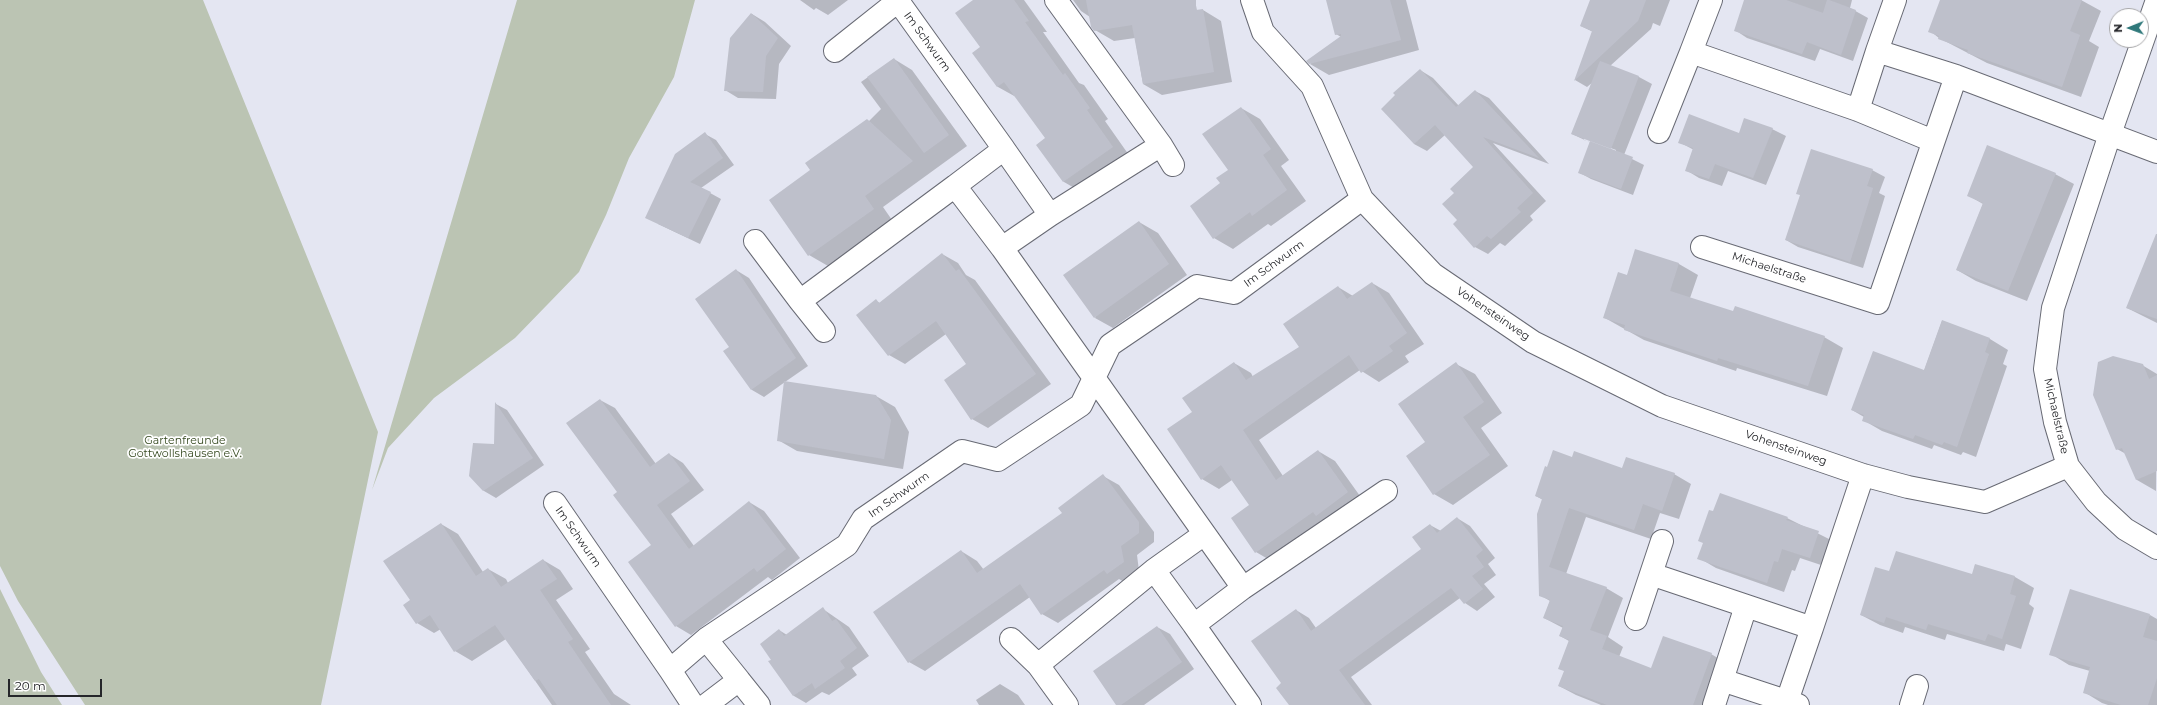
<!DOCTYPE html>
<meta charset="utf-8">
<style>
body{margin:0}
#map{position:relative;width:2157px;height:705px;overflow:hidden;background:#e4e6f2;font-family:Montserrat,sans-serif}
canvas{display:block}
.north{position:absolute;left:2109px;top:8px;width:40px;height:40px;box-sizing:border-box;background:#fff;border:1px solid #a8a8aa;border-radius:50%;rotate:269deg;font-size:11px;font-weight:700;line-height:16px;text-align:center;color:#25262a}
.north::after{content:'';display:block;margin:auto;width:14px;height:18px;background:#2f787a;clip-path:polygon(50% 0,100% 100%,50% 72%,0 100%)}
.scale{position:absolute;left:8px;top:679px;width:94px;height:18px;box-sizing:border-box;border:2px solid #25262a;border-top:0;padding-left:5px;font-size:12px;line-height:14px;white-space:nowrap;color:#25262a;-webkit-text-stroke:3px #fff;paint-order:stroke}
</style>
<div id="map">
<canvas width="2157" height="705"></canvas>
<div class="north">N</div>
<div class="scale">20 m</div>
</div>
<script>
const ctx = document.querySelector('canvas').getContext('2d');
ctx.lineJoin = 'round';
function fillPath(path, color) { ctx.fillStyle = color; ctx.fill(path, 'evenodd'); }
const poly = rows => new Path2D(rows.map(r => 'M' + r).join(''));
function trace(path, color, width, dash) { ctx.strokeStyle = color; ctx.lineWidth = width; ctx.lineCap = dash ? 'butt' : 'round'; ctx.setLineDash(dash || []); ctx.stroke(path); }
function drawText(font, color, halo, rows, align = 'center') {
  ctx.font = font + ' Montserrat,sans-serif'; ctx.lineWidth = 3.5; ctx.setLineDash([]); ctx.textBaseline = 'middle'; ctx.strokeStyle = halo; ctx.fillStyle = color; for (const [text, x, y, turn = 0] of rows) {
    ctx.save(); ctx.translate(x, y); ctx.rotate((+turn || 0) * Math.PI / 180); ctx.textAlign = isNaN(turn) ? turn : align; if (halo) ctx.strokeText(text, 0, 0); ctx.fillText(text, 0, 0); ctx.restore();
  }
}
fillPath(poly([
 [0,0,203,0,378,432,321,705,85,705,18,601,0,566],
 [517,0,695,0,674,77,629,158,606,215,579,272,515,338,434,398,388,448,372,490],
 [0,589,41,672,62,705,0,705]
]), '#bbc4b3');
fillPath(poly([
 [800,0,848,0,828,15,816,8,814,10],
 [975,0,1024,0,1047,32,1043,32,1079,83,1084,85,1108,119,1105,121,1131,158,1083,193,1064,182,1037,145,1046,138,1016,97,998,87,974,53,981,47],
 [1073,0,1195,0,1197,11,1203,10,1221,21,1232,82,1162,95,1143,84,1135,38,1114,41,1095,30,1090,17,1081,11],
 [1327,0,1406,0,1419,50,1329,75,1310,64,1341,37,1336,34],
 [1591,0,1670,0,1660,26,1653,23,1651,29,1610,66,1639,77,1652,84,1624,155,1644,165,1633,195,1591,179,1580,173,1591,143,1572,134,1593,82,1587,87,1575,80,1593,32,1581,26],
 [1584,138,1616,150,1616,152,1584,140],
 [1745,0,1852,0,1850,8,1868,18,1853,61,1820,49,1815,61,1747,38,1735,30],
 [1941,0,2081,0,2101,11,2089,41,2099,47,2081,97,1987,63,1939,38,1930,31],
 [752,14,765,22,791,46,779,64,776,99,738,98,725,90],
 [894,59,912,70,967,146,883,207,892,220,828,266,809,255,869,121,881,109,861,82],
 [1420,70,1433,78,1459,106,1475,91,1489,98,1549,164,1493,143,1546,201,1530,216,1533,220,1505,246,1500,243,1488,254,1475,247,1459,220,1455,193,1475,167,1445,135,1427,151,1414,144],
 [1241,108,1260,119,1289,160,1281,166,1306,201,1271,226,1268,224,1233,249,1214,238,1221,184,1229,170],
 [1772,129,1786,136,1766,185,1728,171,1722,186,1699,178,1686,170,1694,150,1679,142],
 [705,134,716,140,734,165,701,188,721,199,700,244,658,224],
 [1872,170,1885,177,1879,193,1885,196,1863,268,1798,247,1786,240],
 [2055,174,2074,184,2027,301,1976,281,1957,270,1983,204,1969,196],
 [1139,222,1158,233,1187,275,1113,328,1095,318],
 [2157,242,2157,323,2127,308],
 [1636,250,1679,264,1698,275,1690,298,1734,313,1824,337,1843,348,1827,396,1737,368,1736,371,1644,340,1605,318,1627,276],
 [942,254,958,263,966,275,975,280,1051,384,988,428,972,419,968,365,946,334,905,364,889,355,858,315,876,301,880,303],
 [736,270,749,278,808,366,785,382,876,396,895,407,909,432,903,469,797,451,778,440,785,382,764,397,752,390,725,351,730,347],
 [1372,283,1389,293,1424,344,1405,356,1409,362,1379,382,1360,370,1259,440,1283,476,1318,451,1335,461,1365,503,1273,562,1256,552,1250,505,1232,480,1219,489,1202,479,1193,412,1234,363,1251,373,1253,377,1300,347,1338,287,1353,296],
 [1942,321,1990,339,2008,350,2003,364,2007,366,1976,457,1963,452,1961,455,1934,445,1932,449,1882,431,1863,420,1864,417,1852,410,1924,371],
 [1456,364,1475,374,1502,413,1481,428,1508,466,1453,505,1434,494,1426,443],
 [2142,365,2157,374,2156,491,2137,480,2126,454,2117,449],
 [600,400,615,408,656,464,669,454,683,463,704,490,671,514,694,546,749,502,764,511,800,558,772,580,768,577,691,635,676,626,652,545,618,492],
 [496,404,507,410,544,465,496,498,484,491,470,475,495,445],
 [1573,458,1623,469,1674,474,1691,484,1679,519,1660,513,1651,539,1586,517,1566,574,1606,588,1623,598,1608,637,1623,647,1619,657,1652,670,1711,654,1728,664,1713,705,1601,705,1576,695,1559,686,1565,671,1569,641,1560,636,1563,628,1544,618,1550,601,1540,595,1543,500,1536,496,1548,468],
 [1103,476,1119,485,1154,532,1154,542,1137,555,1139,571,1124,582,1119,579,1058,623,1042,614,1030,597,925,671,909,662,961,551,977,561,984,570,1064,514],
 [1457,518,1470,526,1495,558,1488,564,1496,575,1484,584,1495,597,1477,611,1465,603,1460,598,1351,677,1372,705,1290,705,1283,683,1296,610,1309,618,1316,628,1423,549,1430,525,1441,531],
 [1787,518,1835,542,1827,567,1800,558,1795,571,1792,570,1784,592,1716,568,1699,558],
 [441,524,458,534,483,572,488,569,506,579,508,583,543,560,560,570,573,589,556,600,590,649,585,652,614,694,631,705,552,705,506,639,472,661,455,651,441,629,434,633,417,623,405,605,411,601],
 [1975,565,2015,577,2034,588,2029,604,2034,608,2021,649,2006,644,2004,651,1947,634,1945,640,1905,627,1903,633,1880,625,1861,615,1973,576],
 [823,609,849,627,869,656,852,668,857,675,829,695,822,692,806,703,794,696,770,661,772,660,779,630,787,635],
 [2150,615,2157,619,2157,705,2108,705,2102,703,2084,692,2090,671,2069,665,2051,654],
 [1157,627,1170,634,1194,669,1144,705,1118,705],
 [1000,684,1018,695,1025,705,979,705,976,700]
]), '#0003');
fillPath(poly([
 [973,0,1014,0,1029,21,1025,22,1063,75,1065,73,1090,108,1087,110,1113,147,1063,182,1036,145,1045,138,1004,82,997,87,972,53,980,47,955,13],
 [1086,0,1196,0,1196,10,1203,9,1214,72,1143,84,1132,25,1094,31,1091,27],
 [1326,0,1390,0,1401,40,1309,64,1306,61,1341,36,1341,34,1335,35],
 [1590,0,1646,0,1638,21,1574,81,1592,31,1580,26],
 [1744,0,1786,0,1823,13,1827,0,1829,0,1856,10,1841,55,1807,42,1802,54,1734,31],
 [1940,0,2082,0,2070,31,2080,35,2062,87,1967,53,1968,50,1938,39,1939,36,1928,32],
 [751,13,778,38,766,56,763,92,724,91,730,38],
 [894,58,949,135,924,153,867,77],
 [1600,61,1639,76,1611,149,1571,134],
 [1420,69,1456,107,1475,90,1539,158,1483,137,1533,193,1517,208,1521,212,1491,239,1487,236,1474,248,1453,224,1457,220,1442,204,1454,193,1450,189,1473,167,1435,125,1414,144,1381,109,1395,95,1393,93],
 [1241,107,1271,149,1263,155,1287,190,1252,216,1250,212,1213,239,1190,206,1220,183,1216,178,1228,170,1202,134],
 [1689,114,1739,133,1744,118,1773,128,1753,178,1715,164,1709,179,1685,171,1693,148,1678,143],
 [867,119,913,161,865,196,874,209,808,256,769,200,810,170,805,163],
 [705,132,723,158,690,182,711,192,688,238,645,218,675,154],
 [1590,141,1633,157,1621,189,1578,173],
 [1987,145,2056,173,2008,291,1956,270,1983,203,1967,196],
 [1811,149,1873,169,1867,186,1873,188,1850,262,1785,240,1800,195,1796,194],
 [1139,221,1169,264,1094,318,1063,275],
 [2156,234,2157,234,2157,319,2126,308],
 [1635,249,1679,263,1670,291,1733,311,1735,306,1825,336,1808,386,1718,358,1717,361,1624,330,1625,325,1603,318,1618,272,1627,275],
 [942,253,956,271,959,269,1036,374,971,420,944,380,966,364,936,321,888,356,856,315,876,299,879,303],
 [736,269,796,358,751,390,723,351,729,347,695,299],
 [1372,282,1407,333,1389,346,1393,351,1361,373,1349,355,1243,430,1276,480,1318,450,1348,492,1316,516,1313,512,1255,553,1231,518,1249,505,1221,465,1201,480,1167,429,1192,412,1182,398,1234,362,1246,380,1299,347,1283,324,1338,286,1347,299],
 [1942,320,1990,338,1985,352,1989,354,1957,447,1944,442,1942,445,1915,435,1913,439,1862,421,1864,415,1851,410,1873,351,1924,370],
 [2113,356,2143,364,2149,379,2157,375,2157,471,2136,480,2122,448,2116,450,2093,395,2098,362],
 [1456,362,1484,402,1463,417,1490,455,1433,495,1406,456,1425,442,1398,404],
 [784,381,876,395,891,420,884,459,777,441],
 [600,399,650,467,669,453,690,481,657,505,689,549,749,501,786,549,757,572,754,568,675,627,628,562,651,545,613,495,617,492,566,423],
 [495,402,533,458,483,491,469,476,473,443,494,444],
 [1553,450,1572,457,1574,451,1622,468,1626,457,1675,473,1662,511,1643,504,1634,530,1569,508,1549,567,1607,587,1590,630,1607,636,1602,649,1651,668,1663,636,1712,653,1693,705,1607,705,1558,686,1564,671,1558,669,1569,640,1559,636,1563,626,1543,618,1550,600,1539,596,1537,514,1542,499,1535,496,1545,466,1547,467],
 [1103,474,1139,522,1139,533,1121,546,1124,562,1107,574,1104,570,1041,615,1020,584,908,663,873,612,961,550,977,573,1062,513,1058,508],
 [1720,493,1788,517,1786,520,1819,531,1810,558,1782,549,1778,562,1774,561,1767,583,1697,559,1703,543,1698,541,1709,510,1713,511],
 [1457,517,1483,550,1476,556,1484,567,1472,576,1483,589,1464,604,1451,588,1339,670,1365,705,1289,705,1276,688,1281,683,1251,641,1296,609,1311,631,1421,549,1412,537,1430,524,1437,533],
 [441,523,476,576,488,568,501,587,543,559,557,579,540,590,573,639,568,642,611,705,557,705,539,679,535,681,495,625,454,652,430,615,416,624,403,605,410,600,383,561],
 [1896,551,1972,574,1975,564,2015,576,2010,594,2016,596,2002,639,1988,634,1985,641,1928,624,1926,630,1886,617,1884,623,1860,615,1875,567,1889,571],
 [2070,589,2150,614,2143,637,2157,641,2157,678,2148,705,2121,705,2083,693,2090,667,2049,655],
 [823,607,832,621,836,619,857,648,840,661,845,668,815,689,812,683,793,696,768,661,771,660,760,644,779,629,784,636],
 [1157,626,1182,662,1121,705,1116,705,1093,671]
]), '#bec0cb');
const minor = poly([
 [1252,0,1263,32,1312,86,1362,199,1433,274,1533,342,1662,406,1863,475,1908,487,1985,502,2068,466],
 [1711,0,1691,52,1858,110,1933,141],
 [1895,0,1877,51,1956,76,2157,152],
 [2157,0,2110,134,2053,308,2045,369,2055,422,2068,466,2096,502,2125,529,2157,548],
 [835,51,898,1,1004,149,955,186,1002,248,1243,588,1194,625,1250,705],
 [1858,110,1877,51],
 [1659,132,1691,52],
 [1161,145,1173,165],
 [1004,149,1050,215],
 [755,241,800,301,955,186],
 [1702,247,1878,303,1956,76],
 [1002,248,1050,215,1161,145,1056,0],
 [800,301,824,331],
 [555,503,670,670,706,639,847,545,863,519,962,451,998,460,1081,405,1110,345,1197,286,1234,293,1362,199],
 [1154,570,1194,625],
 [1651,574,1662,541],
 [1243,588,1386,491],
 [1636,619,1651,574,1812,628,1863,475],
 [706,639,739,680,706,705],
 [1011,639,1038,665],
 [670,670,693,705],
 [739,680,759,705],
 [1722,680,1798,705],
 [1787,701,1812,628],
 [1067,705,1038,665,1154,570,1203,535],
 [1714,705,1746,606],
 [1911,705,1917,686]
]);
trace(minor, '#686a74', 24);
trace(minor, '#fff', 22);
drawText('11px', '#25262a', '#fff', [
 ["Im Schwurm",927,42,54],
 ["Im Schwurm",1274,264,-36],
 ["Michaelstraße",1769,268,18],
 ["Vohensteinweg",1493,314,34],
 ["Michaelstraße",2056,416,77],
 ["Vohensteinweg",1786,448,19],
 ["Im Schwurm",899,495,-35],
 ["Im Schwurm",578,537,55]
]);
drawText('11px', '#34481e', '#fff', [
 ["Gartenfreunde",185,441],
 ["Gottwollshausen e.V.",185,454]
]);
</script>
